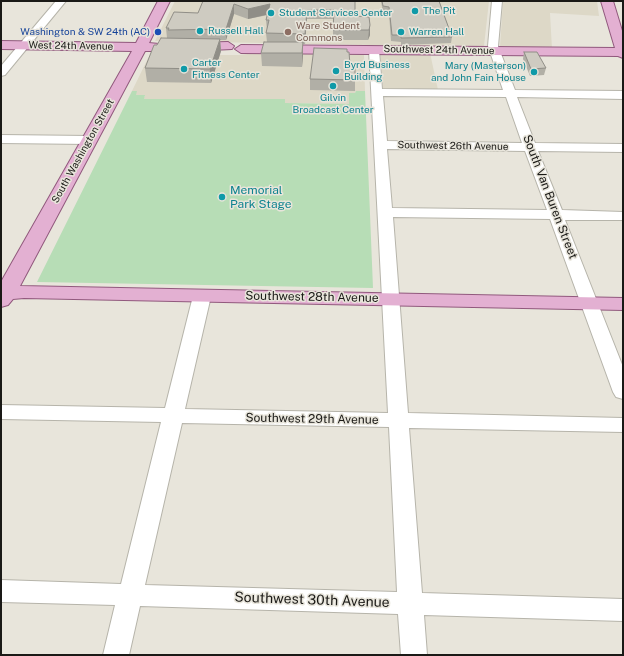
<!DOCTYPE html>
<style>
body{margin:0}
#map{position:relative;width:624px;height:656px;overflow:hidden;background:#e8e5db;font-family:"Public Sans",sans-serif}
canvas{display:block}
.frame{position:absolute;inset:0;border:2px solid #1a1916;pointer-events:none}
</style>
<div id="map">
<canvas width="624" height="656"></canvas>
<div class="frame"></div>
</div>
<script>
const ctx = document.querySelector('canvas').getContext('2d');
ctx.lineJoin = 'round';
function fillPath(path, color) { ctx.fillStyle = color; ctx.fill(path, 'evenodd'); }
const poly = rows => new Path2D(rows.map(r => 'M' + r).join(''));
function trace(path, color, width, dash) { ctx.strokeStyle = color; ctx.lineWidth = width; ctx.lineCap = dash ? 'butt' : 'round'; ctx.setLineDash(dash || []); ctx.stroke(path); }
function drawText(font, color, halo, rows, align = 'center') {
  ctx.font = font + ' "Public Sans",sans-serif'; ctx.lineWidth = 3; ctx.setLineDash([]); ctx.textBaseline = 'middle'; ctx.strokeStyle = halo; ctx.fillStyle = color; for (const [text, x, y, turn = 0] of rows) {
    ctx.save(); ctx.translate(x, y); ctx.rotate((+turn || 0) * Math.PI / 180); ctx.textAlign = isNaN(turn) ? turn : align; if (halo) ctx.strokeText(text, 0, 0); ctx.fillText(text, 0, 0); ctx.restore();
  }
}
fillPath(poly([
 [175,1,489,1,484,46,480,47,155,41],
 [503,1,597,1,599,16,550,13,552,49,503,48,500,47],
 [151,52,219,53,221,55,241,55,254,53,362,54,364,55,365,91,356,91,349,104,284,103,285,99,143,99,145,96,135,95,137,91,132,91],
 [380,53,430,53,438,90,383,89]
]), '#ddd8c7');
fillPath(poly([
 [132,91,137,91,136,95,145,95,144,99,285,99,285,103,349,104,349,93,355,93,356,91,365,91,373,288,37,282]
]), '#b7ddb6');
const minor = poly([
 [56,1,66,1,5,75,1,76,1,66,56,1],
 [492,1,502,1,498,46,515,90,623,91,623,99,517,97,535,143,623,144,623,152,538,151,562,210,623,212,623,220,565,220,623,367,623,399,616,397,613,392,550,219,393,217,408,413,623,418,623,432,409,428,422,593,623,599,623,621,424,615,427,655,401,655,398,614,140,606,129,655,103,655,115,605,1,602,1,580,121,584,161,422,1,419,1,405,165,408,193,296,196,292,202,291,208,292,211,296,185,409,388,413,369,50,374,47,379,50,382,89,503,90,488,46,492,1],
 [383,96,506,97,522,143,387,141,383,96],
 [387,149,525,151,547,210,392,208,387,149],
 [182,423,389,427,397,592,145,585,182,423],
 [1,135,89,136,95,140,89,144,1,143,1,135]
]);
const major = poly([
 [158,1,170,1,149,43,159,44,160,47,154,51,145,51,20,286,623,298,623,310,24,298,13,299,8,305,1,307,1,282,132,51,1,49,1,41,136,43,158,1],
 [601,1,613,1,623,34,623,58,618,56,241,53,235,49,241,45,615,48,601,1],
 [228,42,234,46,232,49,190,51,184,47,190,43,228,42]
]);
trace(minor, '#b6b4aa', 2);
trace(major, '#91597d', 2);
fillPath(minor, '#fff');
fillPath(major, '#e3b0d2');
fillPath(poly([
 [203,1,355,1,355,16,370,25,370,35,368,40,333,40,333,19,307,19,305,44,303,44,303,55,302,67,262,66,261,53,267,42,266,33,267,30,266,20,268,15,248,19,234,14,226,40,220,40,221,51,211,83,147,82,145,68,157,45,167,38,166,28,198,13],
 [381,1,439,1,452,37,451,43,401,45,401,42,391,41,389,13,383,13],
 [347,52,350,65,355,80,355,91,310,90,310,79],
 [524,52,546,68,544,75,530,76,523,59]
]), '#b1afa6');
fillPath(poly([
 [234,4,234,14,226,40,226,29],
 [270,4,270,14,248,19,248,9],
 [307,10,307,19,305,44,305,34],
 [370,25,370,35,368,40,369,30],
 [220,39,221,51,211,83,210,69],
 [303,42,303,55,302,67,302,53]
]), '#908e87');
const building = poly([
 [203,1,355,1,355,16,369,17,370,25,369,30,333,30,334,10,307,10,305,34,266,33,269,20,266,20,270,4,248,9,234,4,226,29,168,30,169,28,166,28,174,12,198,13,203,1],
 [382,1,439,1,452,37,401,38,401,35,392,35,389,7,383,6,382,1],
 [161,38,220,39,210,69,145,68,154,45,157,45,161,38],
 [264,42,303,42,302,53,261,53,264,42],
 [314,48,347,49,347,52,349,52,350,65,355,66,355,80,310,79,314,48],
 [524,52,537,52,546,68,531,69,524,52]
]);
fillPath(building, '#cecbc1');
trace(building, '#908e87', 1);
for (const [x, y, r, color] of [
 [415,11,4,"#0f9aa8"],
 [271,13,4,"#0f9aa8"],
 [200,31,4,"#0f9aa8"],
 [158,32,4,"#1a4fb4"],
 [288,32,4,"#8d6e63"],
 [401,32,4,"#0f9aa8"],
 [184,69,4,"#0f9aa8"],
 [336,71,4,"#0f9aa8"],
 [534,72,4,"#0f9aa8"],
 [333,86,4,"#0f9aa8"],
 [222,197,4,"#0f9aa8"]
]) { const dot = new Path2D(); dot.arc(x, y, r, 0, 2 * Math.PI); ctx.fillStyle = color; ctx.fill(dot); trace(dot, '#e8e5db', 1.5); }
drawText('10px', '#0d838f', '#e8e5db', [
 ["The Pit",423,11],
 ["Student Services Center",279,13],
 ["Russell Hall",208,31],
 ["Warren Hall",409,32],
 ["Carter",192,63],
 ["Fitness Center",192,75],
 ["Byrd Business",344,65],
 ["Building",344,77],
 ["Mary (Masterson)",526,66,"right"],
 ["and John Fain House",526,78,"right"],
 ["Gilvin",333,98,"center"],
 ["Broadcast Center",333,110,"center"]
], 'left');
drawText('10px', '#785e54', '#e8e5db', [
 ["Ware Student",296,26],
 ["Commons",296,38]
], 'left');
drawText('10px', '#164399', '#e8e5db', [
 ["Washington & SW 24th (AC)",150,32]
], 'right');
drawText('10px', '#1a1916', '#e8e5db', [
 ["West 24th Avenue",71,46,1],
 ["Southwest 24th Avenue",439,50,1],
 ["Southwest 26th Avenue",453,146,1],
 ["South Washington Street",83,151,-61]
]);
drawText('12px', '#0d838f', '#e8e5db', [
 ["Memorial",230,190],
 ["Park Stage",230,204]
], 'left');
drawText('12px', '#1a1916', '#e8e5db', [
 ["South Van Buren Street",550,197,69],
 ["Southwest 28th Avenue",312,297,1],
 ["Southwest 29th Avenue",312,419,1]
]);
drawText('14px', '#1a1916', '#e8e5db', [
 ["Southwest 30th Avenue",312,600,2]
]);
</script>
